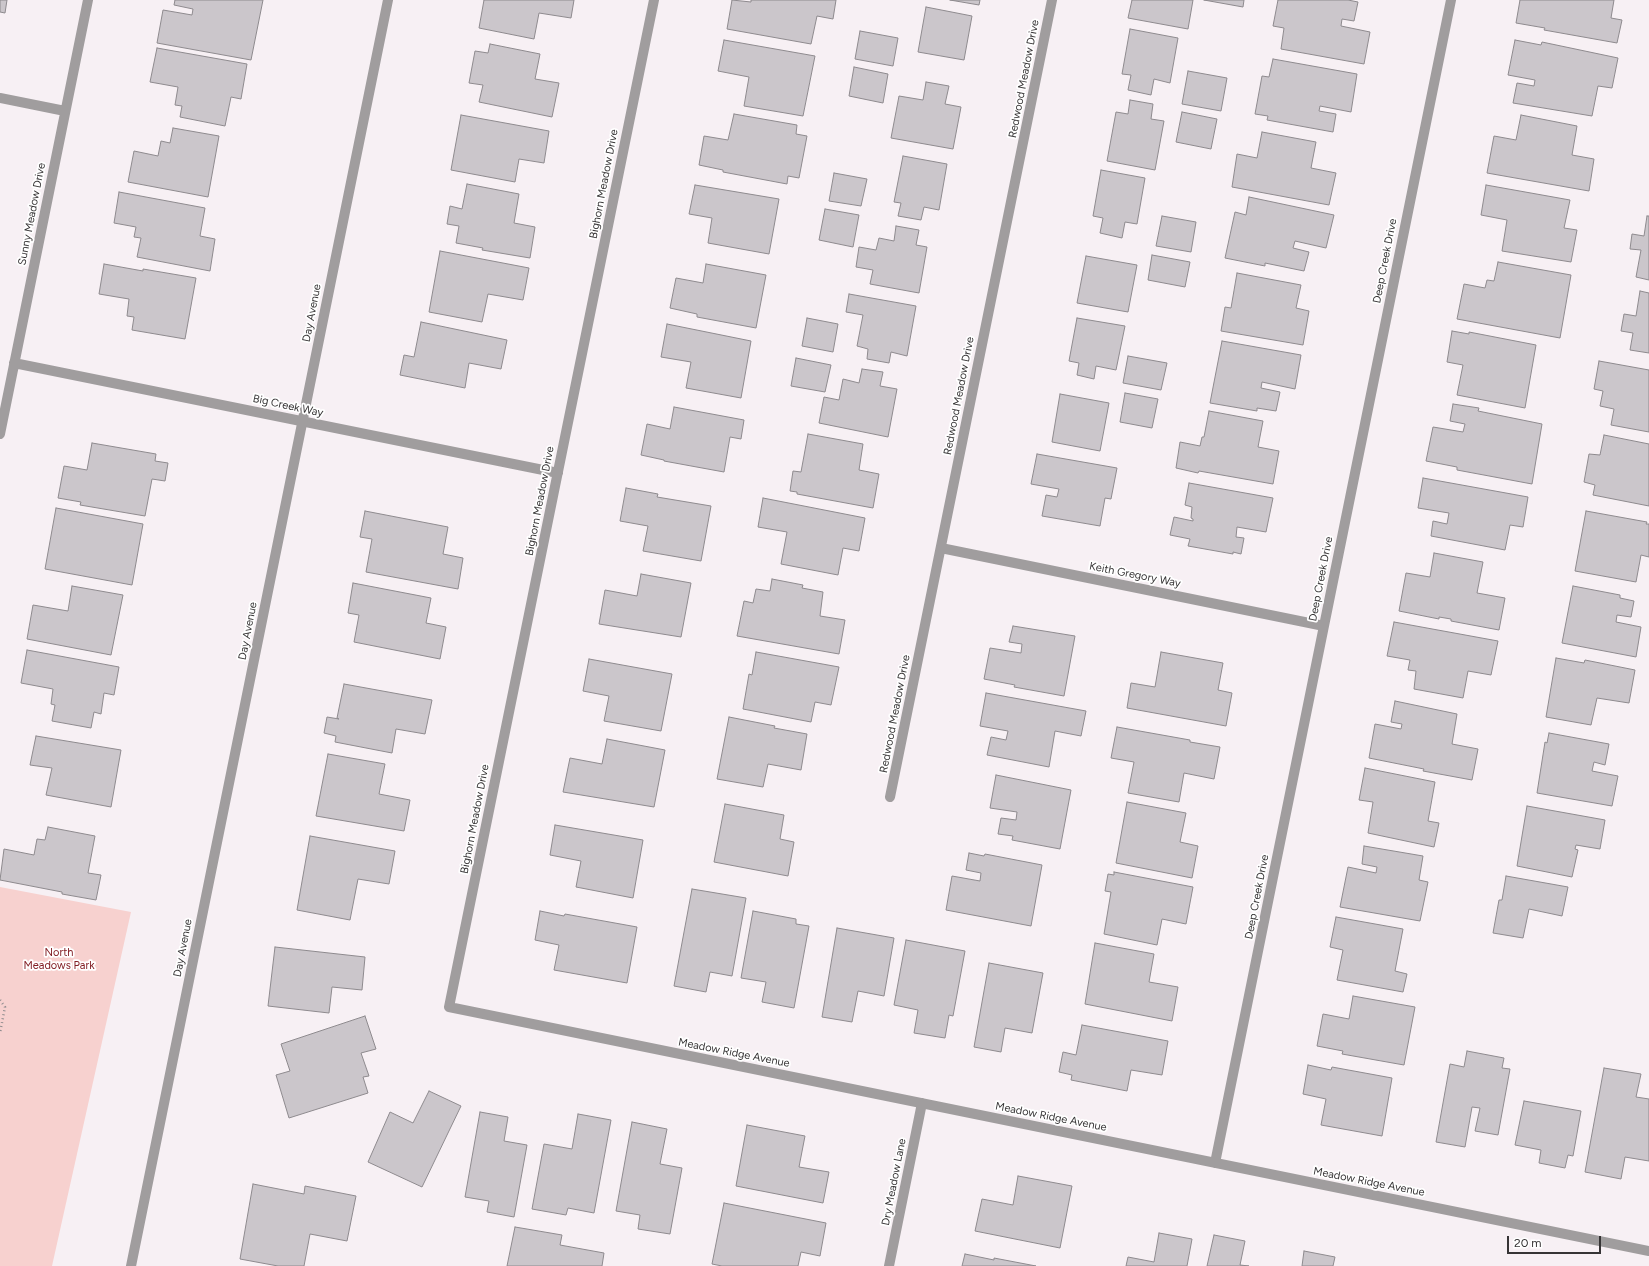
<!DOCTYPE html>
<style>
body{margin:0}
#map{position:relative;width:1649px;height:1266px;overflow:hidden;background:#f7f0f4;font-family:Figtree,sans-serif}
canvas{display:block}
.scale{position:absolute;left:1507px;top:1236px;width:94px;height:18px;box-sizing:border-box;border:2px solid #363435;border-top:0;padding-left:5px;font-size:12px;line-height:14px;white-space:nowrap;color:#363435;-webkit-text-stroke:3px #fff;paint-order:stroke}
</style>
<div id="map">
<canvas width="1649" height="1266"></canvas>
<div class="scale">20 m</div>
</div>
<script>
const ctx = document.querySelector('canvas').getContext('2d');
ctx.lineJoin = 'round';
function fillPath(path, color) { ctx.fillStyle = color; ctx.fill(path, 'evenodd'); }
const poly = rows => new Path2D(rows.map(r => 'M' + r).join(''));
function trace(path, color, width, dash) { ctx.strokeStyle = color; ctx.lineWidth = width; ctx.lineCap = dash ? 'butt' : 'round'; ctx.setLineDash(dash || []); ctx.stroke(path); }
function drawText(font, color, halo, rows, align = 'center') {
  ctx.font = font + ' Figtree,sans-serif'; ctx.lineWidth = 3.5; ctx.setLineDash([]); ctx.textBaseline = 'middle'; ctx.strokeStyle = halo; ctx.fillStyle = color; for (const [text, x, y, turn = 0] of rows) {
    ctx.save(); ctx.translate(x, y); ctx.rotate((+turn || 0) * Math.PI / 180); ctx.textAlign = isNaN(turn) ? turn : align; if (halo) ctx.strokeText(text, 0, 0); ctx.fillText(text, 0, 0); ctx.restore();
  }
}
fillPath(poly([
 [0,887,131,912,52,1266,0,1266]
]), '#f7d1cf');
const building = poly([
 [0,0,7,0,5,13,0,12,0,0],
 [175,0,263,0,251,60,157,43,163,10,192,15,193,9,174,5,175,0],
 [484,0,574,0,571,18,539,13,534,39,479,28,484,0],
 [732,0,751,2,751,0,836,0,833,19,817,16,811,44,727,29,732,0],
 [950,0,980,0,979,5,950,0],
 [1132,0,1193,0,1188,29,1128,18,1132,0],
 [1204,0,1244,0,1243,7,1204,0],
 [1278,0,1348,0,1358,2,1354,21,1342,19,1341,26,1370,32,1364,64,1281,49,1284,28,1273,26,1278,0],
 [1520,0,1614,0,1611,18,1622,20,1617,43,1544,30,1545,28,1516,23,1520,0],
 [926,7,972,16,964,60,918,52,926,7],
 [1130,29,1178,38,1170,83,1154,79,1151,95,1128,90,1131,75,1122,74,1130,29],
 [860,31,898,38,893,66,855,59,860,31],
 [724,40,815,56,803,116,744,106,749,77,718,71,724,40],
 [1515,40,1541,45,1542,42,1618,58,1612,88,1598,86,1592,116,1513,103,1517,83,1534,86,1535,80,1508,75,1515,40],
 [490,44,540,54,535,79,559,83,552,117,479,102,483,85,469,83,475,51,488,53,490,44],
 [157,48,247,64,241,99,231,97,225,126,180,117,182,106,175,105,178,87,150,82,157,48],
 [1273,59,1357,74,1351,112,1320,106,1319,111,1336,114,1333,132,1267,120,1268,116,1255,114,1262,76,1269,77,1273,59],
 [854,67,888,74,883,103,849,96,854,67],
 [1188,71,1227,78,1221,111,1182,104,1188,71],
 [926,82,949,86,945,104,961,107,953,149,891,138,899,96,923,100,926,82],
 [1130,100,1153,104,1151,119,1164,121,1155,170,1107,161,1116,112,1128,114,1130,100],
 [1182,112,1217,119,1211,149,1176,142,1182,112],
 [734,114,797,125,796,134,807,136,799,178,788,176,787,184,723,172,723,170,699,165,704,136,728,140,734,114],
 [461,115,549,131,544,163,519,159,515,182,451,170,461,115],
 [1521,115,1577,126,1572,155,1594,159,1589,191,1487,173,1494,136,1516,140,1521,115],
 [173,128,219,136,208,197,128,182,134,151,158,156,161,141,170,143,173,128],
 [1262,132,1316,142,1311,168,1336,173,1329,205,1232,187,1237,154,1257,158,1262,132],
 [903,156,947,164,939,210,924,207,921,220,898,216,901,203,894,202,903,156],
 [1101,170,1145,178,1137,224,1125,222,1122,238,1100,233,1103,218,1093,216,1101,170],
 [834,173,867,179,861,206,829,201,834,173],
 [467,184,519,194,514,223,535,227,530,258,482,250,483,248,456,243,459,226,447,224,450,206,462,209,467,184],
 [695,185,779,199,769,254,708,243,712,218,689,214,695,185],
 [1486,185,1570,200,1564,228,1577,230,1571,262,1502,251,1507,220,1481,215,1486,185],
 [119,192,205,208,200,236,215,239,210,271,137,257,141,238,134,237,136,227,114,223,119,192],
 [1249,197,1334,215,1326,248,1295,241,1293,248,1309,252,1304,271,1265,263,1265,266,1225,258,1235,212,1246,215,1249,197],
 [825,209,859,215,853,247,819,240,825,209],
 [1162,216,1196,222,1191,252,1156,246,1162,216],
 [1647,216,1649,216,1649,280,1636,277,1641,250,1630,249,1632,234,1644,236,1647,216],
 [896,226,919,230,916,245,927,247,919,293,870,284,873,270,856,267,859,247,876,250,879,238,894,241,896,226],
 [440,251,529,268,523,300,488,294,482,322,429,312,440,251],
 [1152,255,1190,262,1185,287,1148,280,1152,255],
 [1086,256,1137,265,1128,312,1077,303,1086,256],
 [1498,262,1571,275,1560,338,1457,319,1464,284,1485,288,1487,280,1494,281,1498,262],
 [104,264,143,271,143,269,196,278,185,339,132,330,134,317,127,316,129,299,99,294,104,264],
 [706,264,766,275,756,328,697,317,697,314,670,308,676,278,703,283,706,264],
 [1237,273,1301,285,1296,308,1309,311,1303,345,1221,331,1225,307,1231,308,1237,273],
 [1640,291,1649,293,1649,353,1630,350,1633,333,1621,331,1624,314,1636,316,1640,291],
 [849,294,916,306,907,356,891,352,889,363,867,359,868,349,857,346,863,315,846,312,849,294],
 [807,318,838,324,833,352,802,346,807,318],
 [1077,318,1125,326,1116,370,1096,366,1094,379,1077,375,1079,363,1069,361,1077,318],
 [421,322,507,340,501,369,469,363,465,388,400,375,404,355,414,357,421,322],
 [667,324,751,341,741,398,686,388,691,362,661,357,667,324],
 [1452,331,1469,334,1469,332,1536,345,1525,408,1457,395,1463,365,1447,362,1452,331],
 [1222,341,1301,355,1295,389,1262,382,1261,388,1280,392,1276,411,1257,408,1257,411,1210,403,1222,341],
 [1128,356,1167,363,1161,390,1123,383,1128,356],
 [796,358,831,365,825,392,791,386,796,358],
 [1599,361,1649,370,1649,432,1611,425,1614,409,1600,406,1603,391,1594,389,1599,361],
 [862,369,883,372,880,386,897,389,888,437,819,423,824,397,839,400,843,379,859,383,862,369],
 [1125,393,1158,399,1152,428,1120,422,1125,393],
 [1060,394,1109,403,1100,451,1052,442,1060,394],
 [1453,404,1479,408,1478,411,1542,424,1532,484,1457,470,1457,467,1426,461,1433,427,1463,432,1465,424,1450,421,1453,404],
 [674,407,744,420,741,439,730,437,724,472,664,461,664,460,641,455,647,424,670,429,674,407],
 [1209,411,1263,421,1258,447,1279,451,1273,484,1199,471,1198,473,1176,468,1180,442,1200,446,1202,437,1204,437,1209,411],
 [808,434,863,444,859,470,879,474,873,508,797,494,797,492,790,491,793,471,801,472,808,434],
 [1604,435,1649,444,1649,506,1593,495,1595,485,1584,482,1589,454,1600,455,1604,435],
 [92,443,156,454,155,461,168,463,165,481,152,479,145,516,80,505,81,502,58,498,64,466,87,470,92,443],
 [1037,454,1117,468,1111,499,1105,498,1100,526,1042,516,1046,495,1057,497,1059,489,1031,484,1037,454],
 [1423,478,1528,497,1523,527,1510,525,1505,550,1431,536,1433,521,1447,524,1449,513,1418,508,1423,478],
 [1189,483,1273,498,1266,532,1237,527,1236,537,1244,538,1241,554,1233,552,1233,554,1188,546,1190,539,1170,535,1174,517,1193,521,1193,519,1191,518,1192,507,1185,505,1189,483],
 [626,488,658,494,657,497,711,506,701,561,643,551,648,526,620,521,626,488],
 [763,498,865,518,859,551,843,548,838,575,781,564,787,532,758,527,763,498],
 [56,508,143,524,132,585,45,569,56,508],
 [365,511,448,527,443,554,463,558,458,589,366,572,372,539,360,537,365,511],
 [1586,511,1647,522,1646,524,1649,524,1649,557,1641,555,1636,582,1575,571,1586,511],
 [1434,553,1483,562,1477,593,1505,598,1499,630,1451,621,1451,619,1439,617,1439,619,1399,611,1406,573,1430,577,1434,553],
 [641,574,691,583,681,637,599,624,605,590,637,596,641,574],
 [772,579,803,585,802,588,823,592,820,616,845,620,839,654,737,636,744,601,753,603,756,589,770,591,772,579],
 [353,583,431,598,426,623,446,627,440,659,354,642,359,615,348,613,353,583],
 [72,586,123,595,111,655,27,639,33,605,68,611,72,586],
 [1573,586,1620,595,1620,598,1634,601,1631,617,1617,615,1616,622,1641,627,1636,657,1562,643,1573,586],
 [1394,622,1498,641,1491,675,1468,671,1463,698,1414,689,1416,671,1408,670,1410,660,1387,656,1394,622],
 [1013,626,1075,636,1064,696,1014,687,1015,685,984,679,990,648,1021,653,1022,644,1009,642,1013,626],
 [27,650,119,667,114,695,104,693,101,714,94,712,91,728,52,721,55,705,51,704,53,689,21,683,27,650],
 [756,652,839,667,831,705,815,702,811,722,743,709,749,674,752,675,756,652],
 [1161,652,1223,663,1218,690,1232,693,1226,726,1127,708,1131,683,1155,687,1161,652],
 [1556,658,1584,663,1585,660,1635,670,1629,703,1597,698,1591,725,1546,717,1556,658],
 [589,659,672,674,661,731,604,721,609,696,583,691,589,659],
 [344,684,432,700,425,734,396,729,392,753,335,742,336,736,324,733,327,717,339,719,337,718,344,684],
 [986,693,1086,711,1081,736,1055,731,1049,767,987,755,991,737,1006,740,1008,731,980,726,986,693],
 [1395,701,1457,714,1452,744,1478,749,1472,780,1423,771,1424,769,1369,758,1375,724,1401,729,1402,724,1391,722,1395,701],
 [729,717,775,726,774,728,807,734,801,770,768,764,763,787,717,779,729,717],
 [1117,727,1190,740,1190,742,1220,747,1214,779,1184,773,1179,802,1128,793,1134,762,1111,758,1117,727],
 [1549,733,1609,744,1605,765,1594,762,1592,771,1618,776,1612,806,1537,793,1545,742,1547,743,1549,733],
 [36,736,121,750,111,807,46,795,52,768,30,765,36,736],
 [607,739,665,750,654,807,563,792,570,758,602,764,607,739],
 [328,754,385,764,379,794,410,800,404,831,316,816,328,754],
 [1365,768,1435,782,1428,821,1439,823,1434,847,1368,833,1373,802,1359,800,1365,768],
 [996,775,1071,790,1060,849,1012,840,1013,836,998,834,1001,818,1016,820,1017,812,990,808,996,775],
 [1127,802,1186,813,1180,842,1198,846,1192,878,1116,863,1127,802],
 [725,804,784,815,780,839,794,842,788,876,714,862,725,804],
 [1527,806,1605,820,1600,849,1576,845,1575,849,1578,850,1572,877,1517,866,1527,806],
 [555,825,643,840,633,898,576,887,581,861,550,855,555,825],
 [48,827,95,836,88,873,101,875,96,900,62,894,62,892,0,880,4,849,34,855,37,839,45,840,48,827],
 [310,836,395,851,389,884,358,879,350,920,297,910,310,836],
 [1364,846,1423,856,1419,880,1428,882,1420,921,1340,907,1348,867,1376,873,1377,867,1362,864,1364,846],
 [969,853,984,856,985,854,1042,865,1031,926,946,910,952,876,980,881,981,873,966,870,969,853],
 [1114,872,1193,887,1186,924,1162,919,1157,945,1104,934,1111,892,1105,891,1108,874,1114,875,1114,872],
 [1506,876,1568,887,1562,916,1529,909,1523,938,1493,933,1499,900,1502,900,1506,876],
 [692,889,746,898,732,976,710,972,706,992,674,986,692,889],
 [540,911,564,916,565,914,637,927,627,983,554,970,559,945,535,940,540,911],
 [753,911,796,919,796,924,809,926,794,1008,762,1002,766,982,741,978,753,911],
 [1336,917,1403,929,1395,971,1407,974,1403,992,1337,980,1343,950,1330,947,1336,917],
 [837,928,894,938,884,996,858,991,852,1022,822,1017,837,928],
 [906,940,965,951,953,1016,949,1015,945,1038,914,1033,918,1010,894,1005,906,940],
 [1095,943,1154,954,1149,982,1178,987,1172,1021,1085,1004,1095,943],
 [275,947,365,957,362,990,332,987,329,1013,268,1006,275,947],
 [989,963,1043,973,1032,1033,1005,1028,1001,1052,974,1047,989,963],
 [1353,996,1415,1007,1404,1065,1342,1054,1343,1051,1317,1046,1323,1014,1349,1019,1353,996],
 [365,1016,376,1049,361,1053,369,1076,363,1077,368,1093,289,1118,276,1075,290,1071,281,1044,365,1016],
 [1082,1025,1168,1041,1162,1075,1131,1070,1127,1091,1071,1080,1072,1075,1059,1072,1063,1052,1076,1055,1082,1025],
 [1467,1051,1504,1058,1502,1068,1510,1069,1498,1135,1475,1131,1480,1108,1472,1107,1465,1147,1436,1142,1450,1064,1464,1067,1467,1051],
 [1308,1065,1331,1070,1332,1067,1392,1078,1382,1136,1321,1125,1326,1099,1303,1094,1308,1065],
 [1604,1068,1641,1074,1636,1097,1649,1099,1649,1161,1625,1157,1621,1179,1585,1172,1604,1068],
 [429,1091,461,1106,422,1187,368,1162,390,1112,413,1123,429,1091],
 [1524,1101,1581,1111,1573,1156,1568,1155,1565,1168,1539,1163,1541,1150,1515,1145,1524,1101],
 [480,1112,508,1117,504,1141,527,1145,514,1217,487,1212,489,1201,465,1197,480,1112],
 [578,1114,611,1120,594,1213,568,1208,566,1215,532,1209,544,1144,572,1149,578,1114],
 [632,1122,667,1129,660,1164,682,1168,670,1234,638,1229,640,1215,616,1211,632,1122],
 [747,1125,805,1136,799,1167,829,1172,823,1203,736,1186,747,1125],
 [1018,1176,1072,1186,1060,1248,975,1231,982,1199,1013,1205,1018,1176],
 [253,1184,304,1194,305,1186,356,1196,347,1241,310,1234,304,1266,278,1266,240,1259,253,1184],
 [724,1203,826,1223,820,1256,801,1252,798,1266,722,1266,712,1264,724,1203],
 [515,1227,562,1235,560,1245,604,1253,602,1266,507,1266,515,1227],
 [1159,1233,1192,1239,1187,1266,1126,1266,1128,1257,1154,1262,1159,1233],
 [1214,1235,1245,1241,1240,1265,1249,1266,1207,1266,1214,1235],
 [1304,1251,1335,1257,1333,1266,1302,1266,1304,1251],
 [965,1254,994,1260,994,1258,1036,1266,962,1266,965,1254]
]);
fillPath(building, '#cbc6cb');
trace(building, '#8e8a8e', 1);
trace(poly([
 [0,1000,5,1007,0,1033]
]), '#918d8f', 2.5, [1, 3]);
trace(poly([
 [654,0,449,1007,1649,1251],
 [0,98,65,111],
 [14,363,558,473],
 [0,434,88,0],
 [941,548,1324,626],
 [890,797,1052,0],
 [1215,1163,1451,0],
 [889,1266,922,1103]
]), '#a09d9e', 10);
trace(poly([
 [131,1266,388,0]
]), '#a09d9e', 10);
drawText('11px', '#363435', '#fff', [
 ["Redwood Meadow Drive",1024,79,-79],
 ["Bighorn Meadow Drive",604,184,-79],
 ["Sunny Meadow Drive",32,214,-79],
 ["Deep Creek Drive",1385,261,-79],
 ["Day Avenue",312,313,-79],
 ["Redwood Meadow Drive",959,396,-79],
 ["Big Creek Way",288,406,12],
 ["Bighorn Meadow Drive",540,501,-79],
 ["Keith Gregory Way",1135,575,11],
 ["Deep Creek Drive",1321,579,-79],
 ["Day Avenue",248,631,-79],
 ["Redwood Meadow Drive",895,714,-79],
 ["Bighorn Meadow Drive",475,819,-79],
 ["Deep Creek Drive",1257,897,-79],
 ["Day Avenue",183,948,-79],
 ["Meadow Ridge Avenue",734,1053,11],
 ["Meadow Ridge Avenue",1051,1117,11],
 ["Dry Meadow Lane",894,1182,-79],
 ["Meadow Ridge Avenue",1369,1182,11]
]);
drawText('11px', '#821e24', '#fff', [
 ["North",59,953],
 ["Meadows Park",59,966]
]);
</script>
